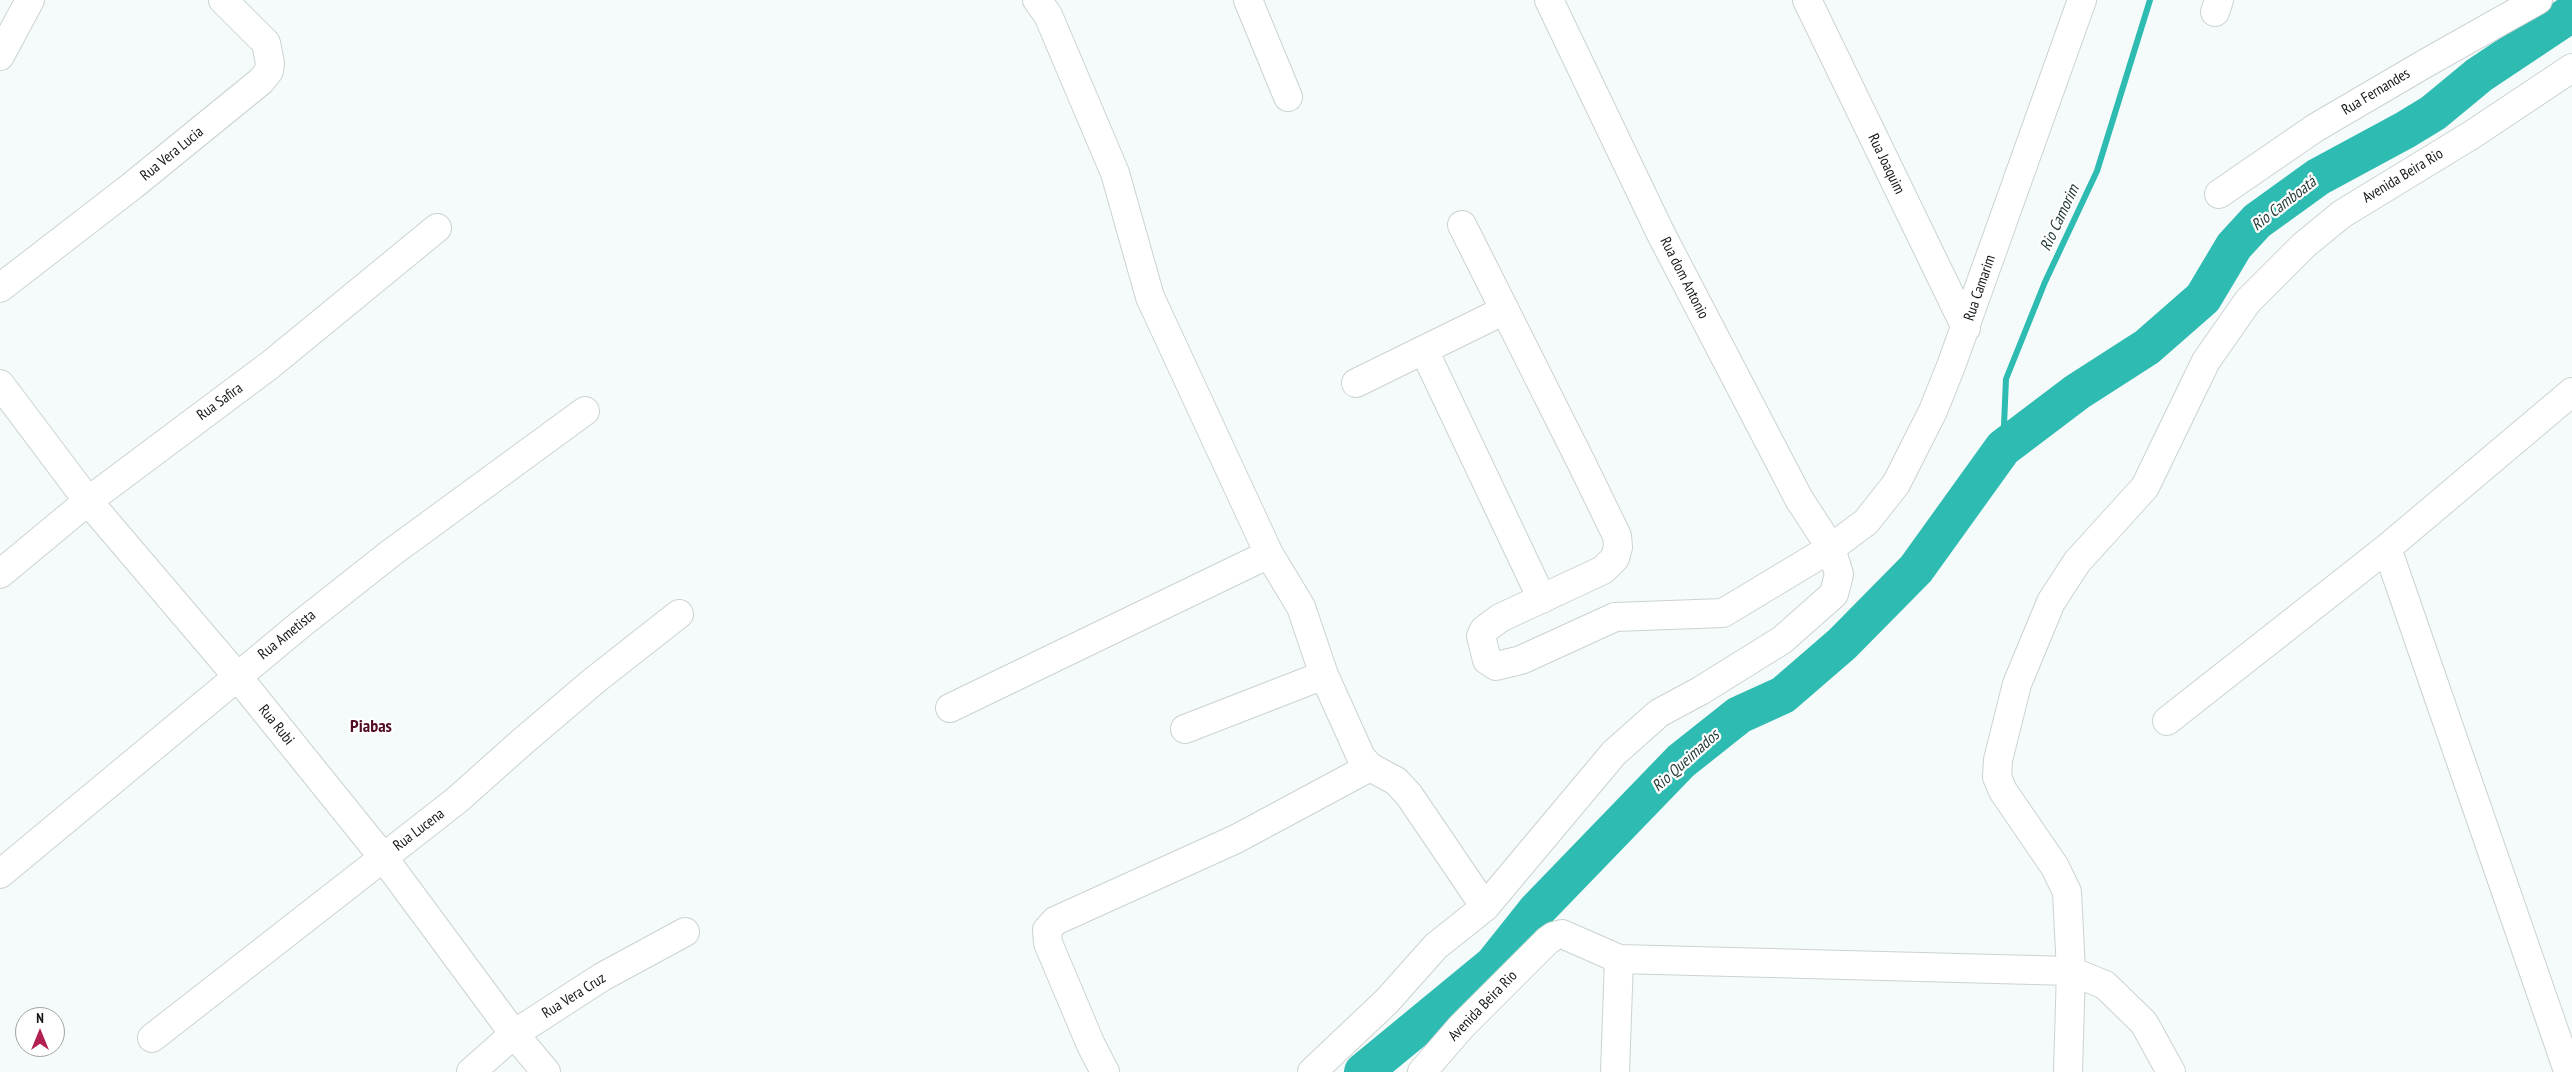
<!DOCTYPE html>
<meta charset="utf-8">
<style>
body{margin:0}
#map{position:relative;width:2572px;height:1072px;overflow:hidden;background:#f4fbfa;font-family:"PT Sans Narrow",sans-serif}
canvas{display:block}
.north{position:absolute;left:15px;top:1007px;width:50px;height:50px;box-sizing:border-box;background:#fff;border:1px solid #a1a3a3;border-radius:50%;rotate:0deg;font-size:14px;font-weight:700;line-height:20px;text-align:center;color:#151818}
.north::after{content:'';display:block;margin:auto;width:18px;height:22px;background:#b12050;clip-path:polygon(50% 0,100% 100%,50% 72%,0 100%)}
</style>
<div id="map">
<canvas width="2572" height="1072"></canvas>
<div class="north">N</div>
</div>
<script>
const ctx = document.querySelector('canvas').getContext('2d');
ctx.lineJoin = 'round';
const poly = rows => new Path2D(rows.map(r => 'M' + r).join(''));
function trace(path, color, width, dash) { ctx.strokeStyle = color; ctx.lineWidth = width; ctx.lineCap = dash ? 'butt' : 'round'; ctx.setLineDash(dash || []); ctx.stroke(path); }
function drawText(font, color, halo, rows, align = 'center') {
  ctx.font = font + ' "PT Sans Narrow",sans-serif'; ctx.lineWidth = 4.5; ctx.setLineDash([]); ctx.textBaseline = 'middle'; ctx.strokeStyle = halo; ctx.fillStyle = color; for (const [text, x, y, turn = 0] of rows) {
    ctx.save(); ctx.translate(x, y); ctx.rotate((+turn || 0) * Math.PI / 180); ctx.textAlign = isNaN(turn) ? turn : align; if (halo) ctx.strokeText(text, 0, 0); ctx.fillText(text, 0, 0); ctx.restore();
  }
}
trace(poly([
 [2003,448,2006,379,2045,282,2097,171,2150,0]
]), '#2ebbb1', 6);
trace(poly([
 [1363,1072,1493,965,1536,911,1681,761,1739,715,1783,695,1842,644,1916,569,2003,448,2077,392,2147,347,2203,298,2234,246,2257,221,2318,177,2405,130,2433,113,2479,75,2572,13]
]), '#2ebbb1', 38);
const minor = poly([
 [1037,0,1048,15,1115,173,1150,297,1269,554,1301,607,1324,675,1361,757,1370,767,1396,781,1409,795,1485,907],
 [1248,0,1288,97],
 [1807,0,1966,328],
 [2215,12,2219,0],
 [0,56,30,0],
 [2219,194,2315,128,2426,63,2538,0],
 [1462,225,1582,464,1617,536,1618,547,1615,558,1603,570,1500,618,1484,630,1481,636,1487,660,1496,666,1521,660,1615,617,1723,613,1831,548,1866,522,1896,484,1933,411,1951,366,2082,0],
 [0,288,132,186,261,81,269,71,270,63,266,43,223,0],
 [1424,350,1542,599],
 [1356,383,1505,310],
 [0,384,88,501,237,676,383,857,514,1034,546,1072],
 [2387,548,2566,1065],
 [0,574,88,501,270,365,437,228],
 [950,708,1269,554],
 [2167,721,2387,548,2572,392],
 [1185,729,1324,675],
 [0,874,301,624,391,553,585,411],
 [1619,959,2071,971,2105,985,2144,1023,2171,1072],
 [152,1038,457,800,522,742,595,680,679,614],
 [471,1072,514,1034,602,977,685,932],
 [1105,1072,1091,1045,1048,943,1047,930,1055,921,1236,839,1370,767],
 [1312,1072,1387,1001,1436,946,1485,907,1614,753,1659,713,1700,691,1782,640,1834,594,1839,574,1831,548,1799,499,1661,234,1549,0],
 [1422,1072,1461,1027,1547,941,1554,936,1562,934,1619,959,1615,1072],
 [2068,1072,2071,971,2067,892,2055,867,2003,791,1997,777,1998,760,2017,684,2051,602,2077,562,2145,487,2206,361,2248,301,2304,245,2342,214,2473,134,2572,68]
]);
trace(minor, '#cbd3d2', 30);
trace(minor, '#fff', 28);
drawText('15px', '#151818', '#fff', [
 ["Rua Fernandes",2376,92,-31],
 ["Rua Vera Lucia",172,154,-39],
 ["Rua Joaquim",1886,164,64],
 ["Avenida Beira Rio",2403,176,-31],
 ["Rua dom Antonio",1684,278,63],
 ["Rua Camarim",1980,288,-71],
 ["Rua Safira",220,402,-36],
 ["Rua Ametista",287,635,-39],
 ["Rua Rubi",276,725,51],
 ["Rua Lucena",419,830,-37],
 ["Rua Vera Cruz",574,996,-32],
 ["Avenida Beira Rio",1483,1006,-46]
]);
drawText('italic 16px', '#1f3633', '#fff', [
 ["Rio Camboatá",2284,204,-38],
 ["Rio Camorim",2060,218,-65],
 ["Rio Queimados",1686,761,-42]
]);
drawText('bold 18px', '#520d23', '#fff', [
 ["Piabas",371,727]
]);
</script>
